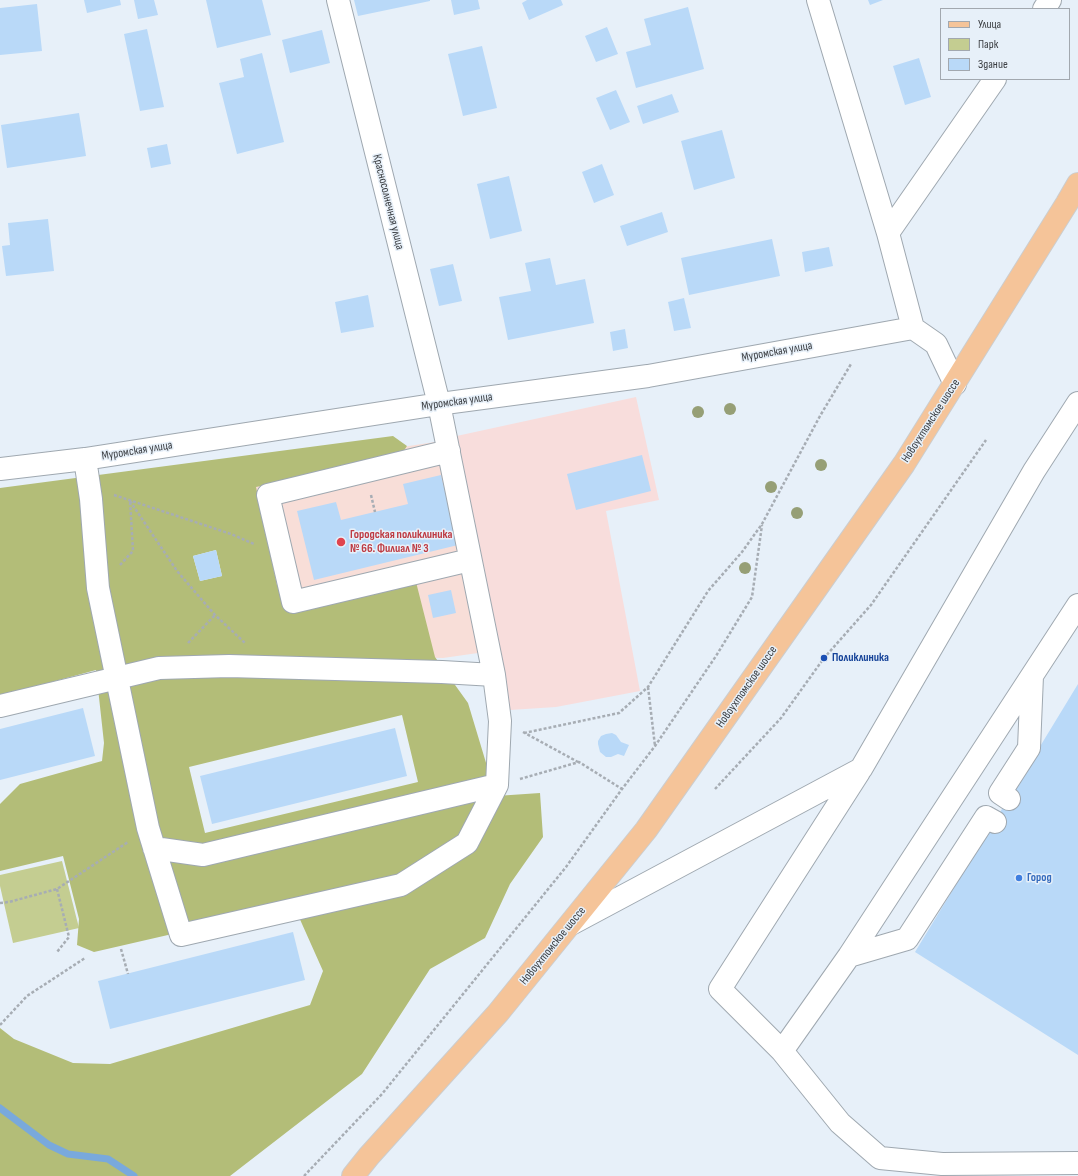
<!DOCTYPE html>
<meta charset="utf-8">
<style>
body{margin:0}
#map{position:relative;width:1078px;height:1176px;overflow:hidden;background:#e7f0f9;font-family:"Sofia Sans Condensed",sans-serif}
canvas{display:block}
.legend{position:absolute;left:940px;top:8px;width:130px;height:72px;box-sizing:border-box;background:#e7f0f9;border:1px solid #a2a8af;margin:0;padding:5px 7px;list-style:none;font-size:12px;color:#3a3d41}
.legend li{display:flex;align-items:center;gap:8px;height:20px}
.legend b{width:20px;border:1px solid #a2a8af}
</style>
<div id="map">
<canvas width="1078" height="1176"></canvas>
<ul class="legend">
<li><b style="height:5px;background:#f5c499"></b>Улица</li>
<li><b style="height:11px;background:#c4cd91"></b>Парк</li>
<li><b style="height:11px;background:#b9d9f8"></b>Здание</li>
</ul>
</div>
<script>
const ctx = document.querySelector('canvas').getContext('2d');
ctx.lineJoin = 'round';
function fillPath(path, color) { ctx.fillStyle = color; ctx.fill(path, 'evenodd'); }
const poly = rows => new Path2D(rows.map(r => 'M' + r).join(''));
function trace(path, color, width, dash) { ctx.strokeStyle = color; ctx.lineWidth = width; ctx.lineCap = dash ? 'butt' : 'round'; ctx.setLineDash(dash || []); ctx.stroke(path); }
function drawText(font, color, halo, rows, align = 'center') {
  ctx.font = font + ' "Sofia Sans Condensed",sans-serif'; ctx.lineWidth = 3; ctx.setLineDash([]); ctx.textBaseline = 'middle'; ctx.strokeStyle = halo; ctx.fillStyle = color; for (const [text, x, y, turn = 0] of rows) {
    ctx.save(); ctx.translate(x, y); ctx.rotate((+turn || 0) * Math.PI / 180); ctx.textAlign = isNaN(turn) ? turn : align; if (halo) ctx.strokeText(text, 0, 0); ctx.fillText(text, 0, 0); ctx.restore();
  }
}
fillPath(poly([
 [636,397,659,500,606,511,640,691,556,707,510,710,476,533,452,437]
]), '#f8dddc');
fillPath(poly([
 [435,442,462,562,478,653,443,658,260,654,238,472]
]), '#f8ded8');
fillPath(poly([
 [62,861,79,928,13,943,0,886,0,875]
]), '#c4cd91');
fillPath(poly([
 [393,436,407,446,399,458,256,487,277,585,290,609,416,582,435,657,468,703,496,796,540,793,543,837,510,884,485,938,430,969,362,1074,230,1176,0,1176,0,1028,14,1039,73,1063,110,1064,310,1005,323,971,294,906,94,952,77,945,79,919,63,856,0,871,0,804,20,784,102,761,104,743,96,670,0,696,0,488],
 [216,550,222,576,200,581,193,556],
 [402,715,418,782,205,833,189,767]
]), '#b3bd78');
trace(poly([
 [0,1108,49,1145,68,1154,108,1159,134,1176]
]), '#79a9dc', 7);
fillPath(poly([
 [84,0,120,0,121,5,87,13],
 [134,0,154,0,158,15,138,19],
 [206,0,262,0,271,35,217,48],
 [354,0,430,0,430,1,358,16],
 [451,0,478,0,480,9,454,15],
 [527,0,561,0,563,5,529,20,522,3],
 [868,0,883,0,870,5],
 [37,4,42,51,0,55,0,8],
 [688,7,704,69,636,88,626,52,651,45,644,19],
 [607,27,618,54,596,62,585,36],
 [147,29,164,107,140,111,124,34],
 [322,30,330,63,290,73,282,40],
 [482,46,497,108,463,116,448,54],
 [262,53,284,142,237,154,219,83,244,77,240,59],
 [919,58,931,97,905,105,893,66],
 [616,90,630,122,610,130,596,98],
 [672,94,679,112,643,124,637,106],
 [79,113,86,156,7,168,1,125],
 [722,130,735,178,694,190,681,141],
 [167,144,171,164,151,168,147,148],
 [602,164,614,195,594,203,582,172],
 [509,176,522,231,490,239,477,184],
 [662,212,668,232,627,246,620,226],
 [48,219,54,271,6,276,2,246,10,245,8,223],
 [772,239,780,276,689,295,681,258],
 [829,247,833,266,805,272,802,252],
 [550,258,556,285,585,279,594,323,508,340,499,297,531,291,525,263],
 [453,264,462,301,439,306,430,269],
 [368,295,374,327,341,333,335,302],
 [684,298,691,328,674,331,668,302],
 [625,329,628,348,613,351,610,332],
 [642,455,651,491,576,510,567,474],
 [441,475,458,545,314,580,297,511,336,502,341,520,408,504,403,484],
 [216,550,222,576,200,581,193,556],
 [451,590,456,613,433,618,428,595],
 [1078,684,1078,1055,915,952],
 [83,708,95,756,0,780,0,729],
 [395,728,407,776,212,824,200,776],
 [612,733,616,735,621,742,629,745,624,756,618,754,611,757,606,757,600,752,598,744,598,741,601,736,606,734],
 [293,932,305,980,110,1029,98,981]
]), '#b9d9f8');
const minor = poly([
 [818,0,888,233,913,328,936,344,955,384],
 [1044,9,1050,0],
 [888,233,995,79],
 [449,451,268,495,293,602,470,560],
 [85,459,91,499,98,588,148,828,181,935,401,885,467,843,497,785,500,721,494,675,439,404,338,0],
 [0,469,85,459,439,404,648,376,913,328],
 [0,706,159,668,229,666,442,672,494,675],
 [859,772,720,989,782,1051,840,1123,880,1158,942,1164,1078,1163],
 [1009,799,1000,793,1029,748,1032,676],
 [154,848,203,855,497,785],
 [571,924,861,769,1034,471,1078,403],
 [849,956,907,939,986,817,995,822],
 [782,1051,849,956,1078,605]
]);
const major = poly([
 [353,1176,369,1156,498,1013,646,830,904,464,1067,203,1078,184]
]);
trace(minor, '#9fa8b0', 24);
trace(major, '#cccdce', 24);
trace(poly([
 [114,495,231,534,254,544],
 [371,495,375,512],
 [130,501,177,571,215,615,245,643],
 [120,565,133,551,130,501],
 [188,643,215,615],
 [648,687,655,746],
 [523,732,578,762],
 [524,733,619,713,648,687,708,591,742,552,762,524,820,416,851,364],
 [520,779,579,762,622,789],
 [715,789,781,718,824,658,871,605,986,440],
 [57,889,69,937,57,952],
 [0,903,9,902,57,889,128,842],
 [121,949,128,974],
 [0,1025,27,996,85,958],
 [304,1176,382,1094,566,867,622,789,655,746,716,656,752,597,762,525]
]), '#a7adb4', 2.5, [3, 2]);
trace(minor, '#fff', 22);
trace(major, '#f5c499', 22);
ctx.fillStyle = '#969f76';
for (const [x, y] of [
 [730,409],
 [698,412],
 [821,465],
 [771,487],
 [797,513],
 [745,568]
]) { ctx.beginPath(); ctx.arc(x, y, 6, 0, 2 * Math.PI); ctx.fill(); }
for (const [x, y, r, color] of [
 [341,542,5,"#e0444e"],
 [824,658,4,"#1a4fb4"],
 [1019,878,4,"#3f7fe0"]
]) { const dot = new Path2D(); dot.arc(x, y, r, 0, 2 * Math.PI); ctx.fillStyle = color; ctx.fill(dot); trace(dot, '#e7f0f9', 1.5); }
drawText('12px', '#3a3d41', '#e7f0f9', [
 ["Красносолнечная улица",388,202,76],
 ["Муромская улица",777,352,-10],
 ["Муромская улица",457,402,-8],
 ["Новоухтомское шоссе",931,421,-57],
 ["Муромская улица",137,451,-9],
 ["Новоухтомское шоссе",747,687,-55],
 ["Новоухтомское шоссе",553,946,-51]
]);
drawText('bold 12px', '#be3a42', '#e7f0f9', [
 ["Городская поликлиника",350,535],
 ["№ 66. Филиал № 3",350,549]
], 'left');
drawText('bold 12px', '#164399', '#e7f0f9', [
 ["Поликлиника",832,658]
], 'left');
drawText('bold 12px', '#366cbe', '#e7f0f9', [
 ["Город",1027,878]
], 'left');
</script>
